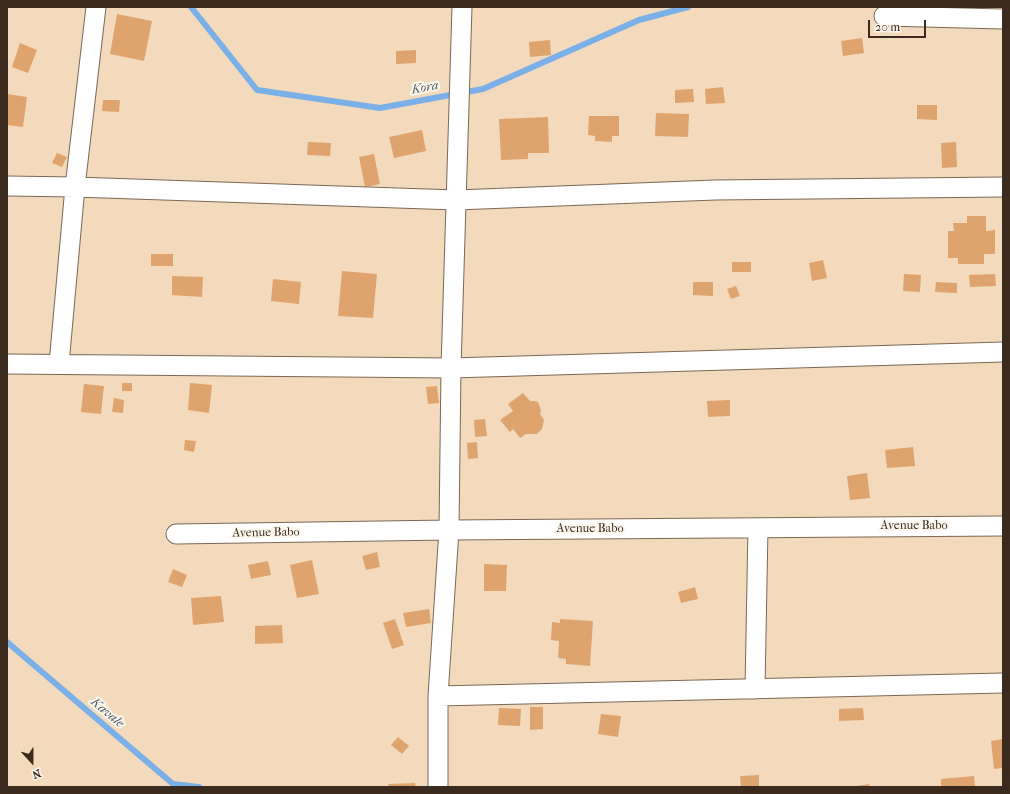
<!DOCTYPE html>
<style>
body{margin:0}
#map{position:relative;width:1010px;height:794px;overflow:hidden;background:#f3dabc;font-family:"IM FELL French Canon",serif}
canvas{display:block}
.frame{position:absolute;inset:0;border:8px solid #3b2a1e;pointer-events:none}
.north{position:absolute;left:12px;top:742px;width:40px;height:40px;-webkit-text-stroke:3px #fbf7ec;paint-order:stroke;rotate:159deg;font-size:11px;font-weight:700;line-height:16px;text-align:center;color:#3b2a1e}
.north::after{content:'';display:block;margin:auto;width:14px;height:18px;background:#3b2a1e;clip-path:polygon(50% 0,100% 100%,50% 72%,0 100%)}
.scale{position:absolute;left:868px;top:20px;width:58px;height:18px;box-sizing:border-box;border:2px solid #3b2a1e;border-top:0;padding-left:5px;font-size:12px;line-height:14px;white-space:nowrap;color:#3b2a1e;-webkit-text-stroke:3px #fbf7ec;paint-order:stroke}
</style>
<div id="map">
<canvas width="1010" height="794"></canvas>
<div class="frame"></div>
<div class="north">N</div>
<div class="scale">20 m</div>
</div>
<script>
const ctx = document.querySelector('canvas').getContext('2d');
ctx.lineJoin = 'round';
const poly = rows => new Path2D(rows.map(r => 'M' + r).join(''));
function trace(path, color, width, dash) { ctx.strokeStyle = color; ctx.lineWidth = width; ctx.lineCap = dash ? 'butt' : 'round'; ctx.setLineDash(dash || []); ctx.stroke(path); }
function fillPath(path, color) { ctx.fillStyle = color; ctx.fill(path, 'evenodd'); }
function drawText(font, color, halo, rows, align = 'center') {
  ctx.font = font + ' "IM FELL French Canon",serif'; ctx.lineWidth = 4; ctx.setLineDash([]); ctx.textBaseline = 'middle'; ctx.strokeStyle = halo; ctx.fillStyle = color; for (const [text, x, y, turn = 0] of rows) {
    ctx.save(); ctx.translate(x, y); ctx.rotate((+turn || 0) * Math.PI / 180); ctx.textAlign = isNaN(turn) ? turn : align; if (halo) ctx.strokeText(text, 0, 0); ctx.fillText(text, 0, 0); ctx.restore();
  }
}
trace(poly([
 [191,7,257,90,380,108,483,89,639,20,688,7],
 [7,642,173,784,199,787]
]), '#7bafe8', 6);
fillPath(poly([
 [117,14,152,21,144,61,110,54],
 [862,38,864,53,843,56,841,41],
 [550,40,551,55,530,57,529,42],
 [20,43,37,50,28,73,12,67],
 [416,50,416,63,396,64,396,51],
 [723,87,725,103,706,104,705,89],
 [693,89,694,102,675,103,675,90],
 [7,94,27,97,23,127,7,125],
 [103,100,120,100,119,112,102,111],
 [917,105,937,105,937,120,917,119],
 [656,113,689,114,688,137,655,136],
 [589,116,619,116,619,136,612,136,612,142,595,141,595,136,588,135],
 [548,117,549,153,528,153,528,159,501,160,499,119],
 [422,130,426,151,394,158,389,137],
 [308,142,331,143,330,156,307,155],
 [956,142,957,167,942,168,941,143],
 [57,153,67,157,62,167,52,163],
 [374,154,380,184,365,187,359,157],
 [967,216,986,216,986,231,995,230,995,254,984,254,984,264,958,264,958,258,948,258,948,231,954,231,953,223,967,223],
 [151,254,173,254,173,266,151,266],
 [823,260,827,278,812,281,809,263],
 [732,262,751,262,751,272,732,272],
 [342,271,377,274,373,318,338,316],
 [904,274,921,275,920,292,903,291],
 [995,274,996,286,970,287,969,275],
 [172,276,203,277,202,297,172,295],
 [273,279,301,282,299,304,271,301],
 [693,282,713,282,713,296,693,295],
 [936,282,957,283,957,293,935,292],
 [736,286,740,296,731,299,727,289],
 [122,383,132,383,132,391,122,391],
 [190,383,212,385,209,413,188,410],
 [84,384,104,386,101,414,81,412],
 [437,386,439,403,428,404,426,387],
 [523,393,530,401,535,401,538,402,541,410,540,414,544,420,542,429,537,434,526,434,520,438,513,429,510,432,500,420,513,411,508,404],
 [114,398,124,400,123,413,112,412],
 [730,400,730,416,708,417,707,401],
 [485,419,487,436,475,437,474,420],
 [185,440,196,441,194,452,184,450],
 [477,442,478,458,468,459,467,443],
 [913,447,915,466,887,468,885,450],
 [867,473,870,498,850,500,847,476],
 [377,552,380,567,366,570,362,556],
 [312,560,319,594,297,598,290,565],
 [268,561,271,575,251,579,248,565],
 [484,564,507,565,506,591,484,591],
 [173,569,187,575,182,587,168,582],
 [695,587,698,599,681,603,678,592],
 [221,596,224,622,193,625,191,598],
 [429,609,431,623,406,627,403,613],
 [395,619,404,645,392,649,383,623],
 [560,619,593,621,590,666,566,664,566,659,558,658,559,641,551,640,552,622,560,623],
 [282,625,283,643,255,644,255,626],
 [530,707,543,707,543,729,530,730],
 [499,708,521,709,520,726,498,725],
 [863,708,864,720,839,721,839,709],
 [601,714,621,716,618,737,598,734],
 [398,737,409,746,402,754,391,745],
 [1003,739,1003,768,994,769,991,741],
 [759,775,759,787,741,787,740,776],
 [974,776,975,787,941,787,941,779],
 [415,783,416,787,389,787,388,784],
 [869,784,870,787,856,787,856,786]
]), '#dfa46d');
const minor = poly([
 [884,16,1003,19],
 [7,186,75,187,456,200,715,190,1003,187],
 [7,364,451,368,1003,352],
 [59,364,75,187,96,7],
 [176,534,449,530,1003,526],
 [755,689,758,528],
 [438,696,1003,683],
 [438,787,438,696,449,530,451,368,462,7]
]);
trace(minor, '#7b6855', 21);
trace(minor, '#fff', 19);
drawText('12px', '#3b2a1e', '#fbf7ec', [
 ["Avenue Babo",914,526],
 ["Avenue Babo",590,529],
 ["Avenue Babo",266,533,-1]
]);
drawText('italic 13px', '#515965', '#fbf7ec', [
 ["Kora",425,88,-10],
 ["Kavale",107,713,40]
]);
</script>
